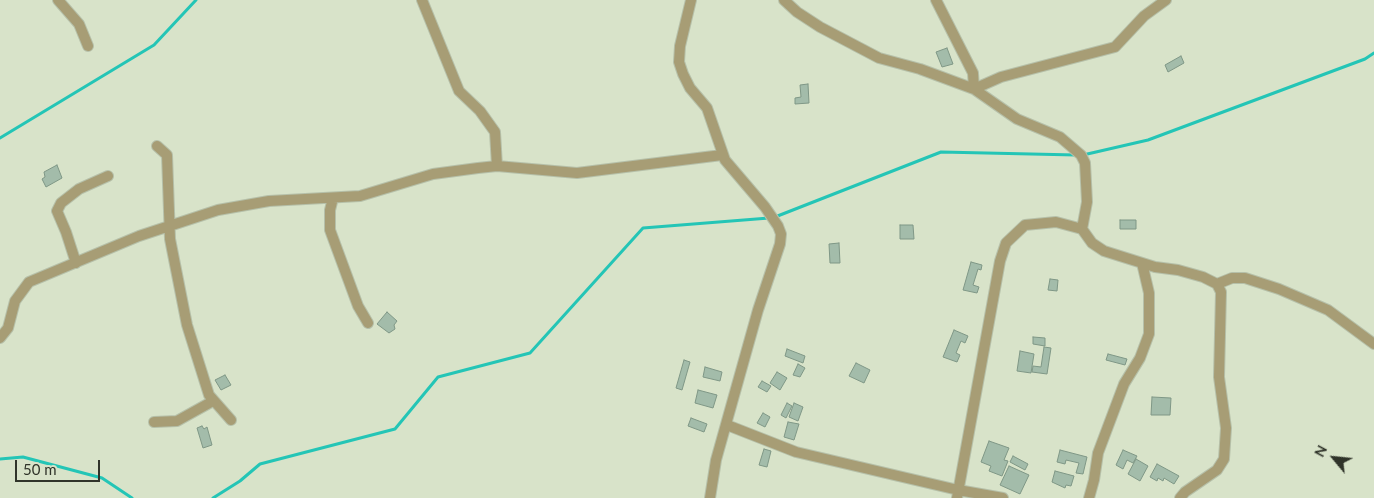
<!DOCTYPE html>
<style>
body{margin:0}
#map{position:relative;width:1374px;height:498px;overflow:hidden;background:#d8e3c9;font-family:Lato,sans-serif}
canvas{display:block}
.north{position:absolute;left:1309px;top:433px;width:50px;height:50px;-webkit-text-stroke:4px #d8e3c9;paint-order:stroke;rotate:298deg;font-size:14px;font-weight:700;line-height:20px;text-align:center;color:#30342a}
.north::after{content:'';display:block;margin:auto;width:18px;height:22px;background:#30342a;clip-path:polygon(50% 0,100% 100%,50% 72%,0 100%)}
.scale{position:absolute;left:15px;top:460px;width:85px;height:22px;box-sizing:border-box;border:2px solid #30342a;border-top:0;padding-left:6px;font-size:15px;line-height:18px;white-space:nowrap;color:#30342a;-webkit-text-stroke:4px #d8e3c9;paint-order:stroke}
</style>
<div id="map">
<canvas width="1374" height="498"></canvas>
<div class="north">N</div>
<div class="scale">50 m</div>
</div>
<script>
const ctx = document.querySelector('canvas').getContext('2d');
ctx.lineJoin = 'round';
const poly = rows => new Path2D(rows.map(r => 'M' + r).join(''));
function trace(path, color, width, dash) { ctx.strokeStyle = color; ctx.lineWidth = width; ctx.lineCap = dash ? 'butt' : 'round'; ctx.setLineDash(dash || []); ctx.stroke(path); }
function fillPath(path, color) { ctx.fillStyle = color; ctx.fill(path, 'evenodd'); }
trace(poly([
 [0,138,154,45,196,0],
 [1083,155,1148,140,1365,59,1374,53],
 [775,217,941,152,1076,155],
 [0,459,23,457,102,478,132,498],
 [213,498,240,481,260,464,395,429,438,377,530,353,643,228,769,218]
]), '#24c5b6', 3);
const building = poly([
 [947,48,953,64,942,67,936,52,947,48],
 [1181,56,1184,63,1168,72,1165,65,1181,56],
 [808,84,809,103,795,104,795,98,801,97,800,85,808,84],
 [57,165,62,178,46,187,42,179,45,177,44,172,57,165],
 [1120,220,1136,220,1136,229,1120,229,1120,220],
 [900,225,913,225,914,239,900,239,900,225],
 [839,243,840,263,830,263,829,244,839,243],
 [971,262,982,265,981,270,978,269,973,285,979,287,977,293,963,290,971,262],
 [1050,279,1058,280,1057,291,1048,290,1050,279],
 [387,312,397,321,394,325,395,329,389,333,377,324,387,312],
 [954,330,968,336,965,343,961,341,956,353,960,355,957,362,943,357,954,330],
 [1033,337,1045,338,1045,346,1033,344,1033,337],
 [1044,347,1051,348,1047,374,1032,372,1033,366,1041,367,1044,347],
 [787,349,805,356,803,363,785,356,787,349],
 [1020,351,1034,354,1031,373,1017,371,1020,351],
 [1108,354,1127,359,1125,365,1106,360,1108,354],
 [684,360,690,362,682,390,676,388,684,360],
 [856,363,870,370,864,383,849,376,856,363],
 [798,364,805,368,800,377,793,375,798,364],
 [705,367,722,372,720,381,703,377,705,367],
 [777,372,787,378,780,390,770,383,777,372],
 [225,375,231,385,221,390,215,380,225,375],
 [762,381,771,386,767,392,758,387,762,381],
 [698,390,717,395,713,408,695,403,698,390],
 [1152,397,1171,398,1170,415,1151,415,1152,397],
 [787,403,792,406,786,418,781,415,787,403],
 [794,403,803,407,798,421,789,417,794,403],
 [763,413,770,417,765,427,757,423,763,413],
 [691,418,707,424,704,432,688,426,691,418],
 [788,422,799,424,794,440,784,437,788,422],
 [202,426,204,429,207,427,212,445,203,448,197,428,202,426],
 [989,441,1009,448,1004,460,1008,461,1002,476,989,471,991,466,981,462,989,441],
 [764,449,771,451,767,467,759,465,764,449],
 [1060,450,1087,457,1083,474,1076,473,1079,463,1066,460,1065,464,1057,462,1060,450],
 [1123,450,1137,456,1133,463,1127,460,1123,469,1116,465,1123,450],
 [1013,456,1028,464,1025,470,1010,462,1013,456],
 [1136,459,1148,466,1140,481,1128,474,1136,459],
 [1157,464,1179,476,1174,484,1164,478,1163,481,1158,478,1157,481,1150,477,1157,464],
 [1009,466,1029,475,1020,494,1000,485,1009,466],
 [1055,471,1074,476,1071,486,1066,485,1065,488,1052,482,1055,471]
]);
fillPath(building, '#a3bcaa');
trace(building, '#7f9786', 1);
const minor = poly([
 [58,0,79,24,88,46],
 [422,0,459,91,480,111,495,132,497,166],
 [691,0,680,46,679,62,683,74,690,88,707,108,725,160,765,207,778,226,781,234,780,244,758,310,716,460,710,498],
 [784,0,797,12,820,27,879,58,920,69,974,89,1017,119,1060,137,1081,155,1085,163,1087,202,1082,229],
 [936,0,973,73,974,89,1001,77,1115,47,1144,16,1166,0],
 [157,146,167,155,170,239,187,325,209,395,231,420],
 [333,198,330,210,330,230,358,306,368,323],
 [76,263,66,232,57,211,61,203,79,189,108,176],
 [1217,284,1232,278,1245,278,1279,289,1328,310,1374,344],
 [0,338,8,328,15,301,29,282,139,236,218,210,269,201,360,196,433,174,478,168,497,166,577,173,722,155],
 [154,422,177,421,213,401],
 [727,425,796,452,958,490,1003,498],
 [957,498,1000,261,1006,243,1025,225,1056,222,1082,229,1092,243,1104,251,1155,267,1178,270,1203,277,1217,284,1221,292,1219,377,1226,428,1224,459,1217,470,1185,492,1180,498],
 [1089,498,1094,480,1098,453,1124,384,1140,358,1149,334,1149,293,1142,263]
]);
trace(minor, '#b6c0a9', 12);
trace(minor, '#a79d75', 10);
</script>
